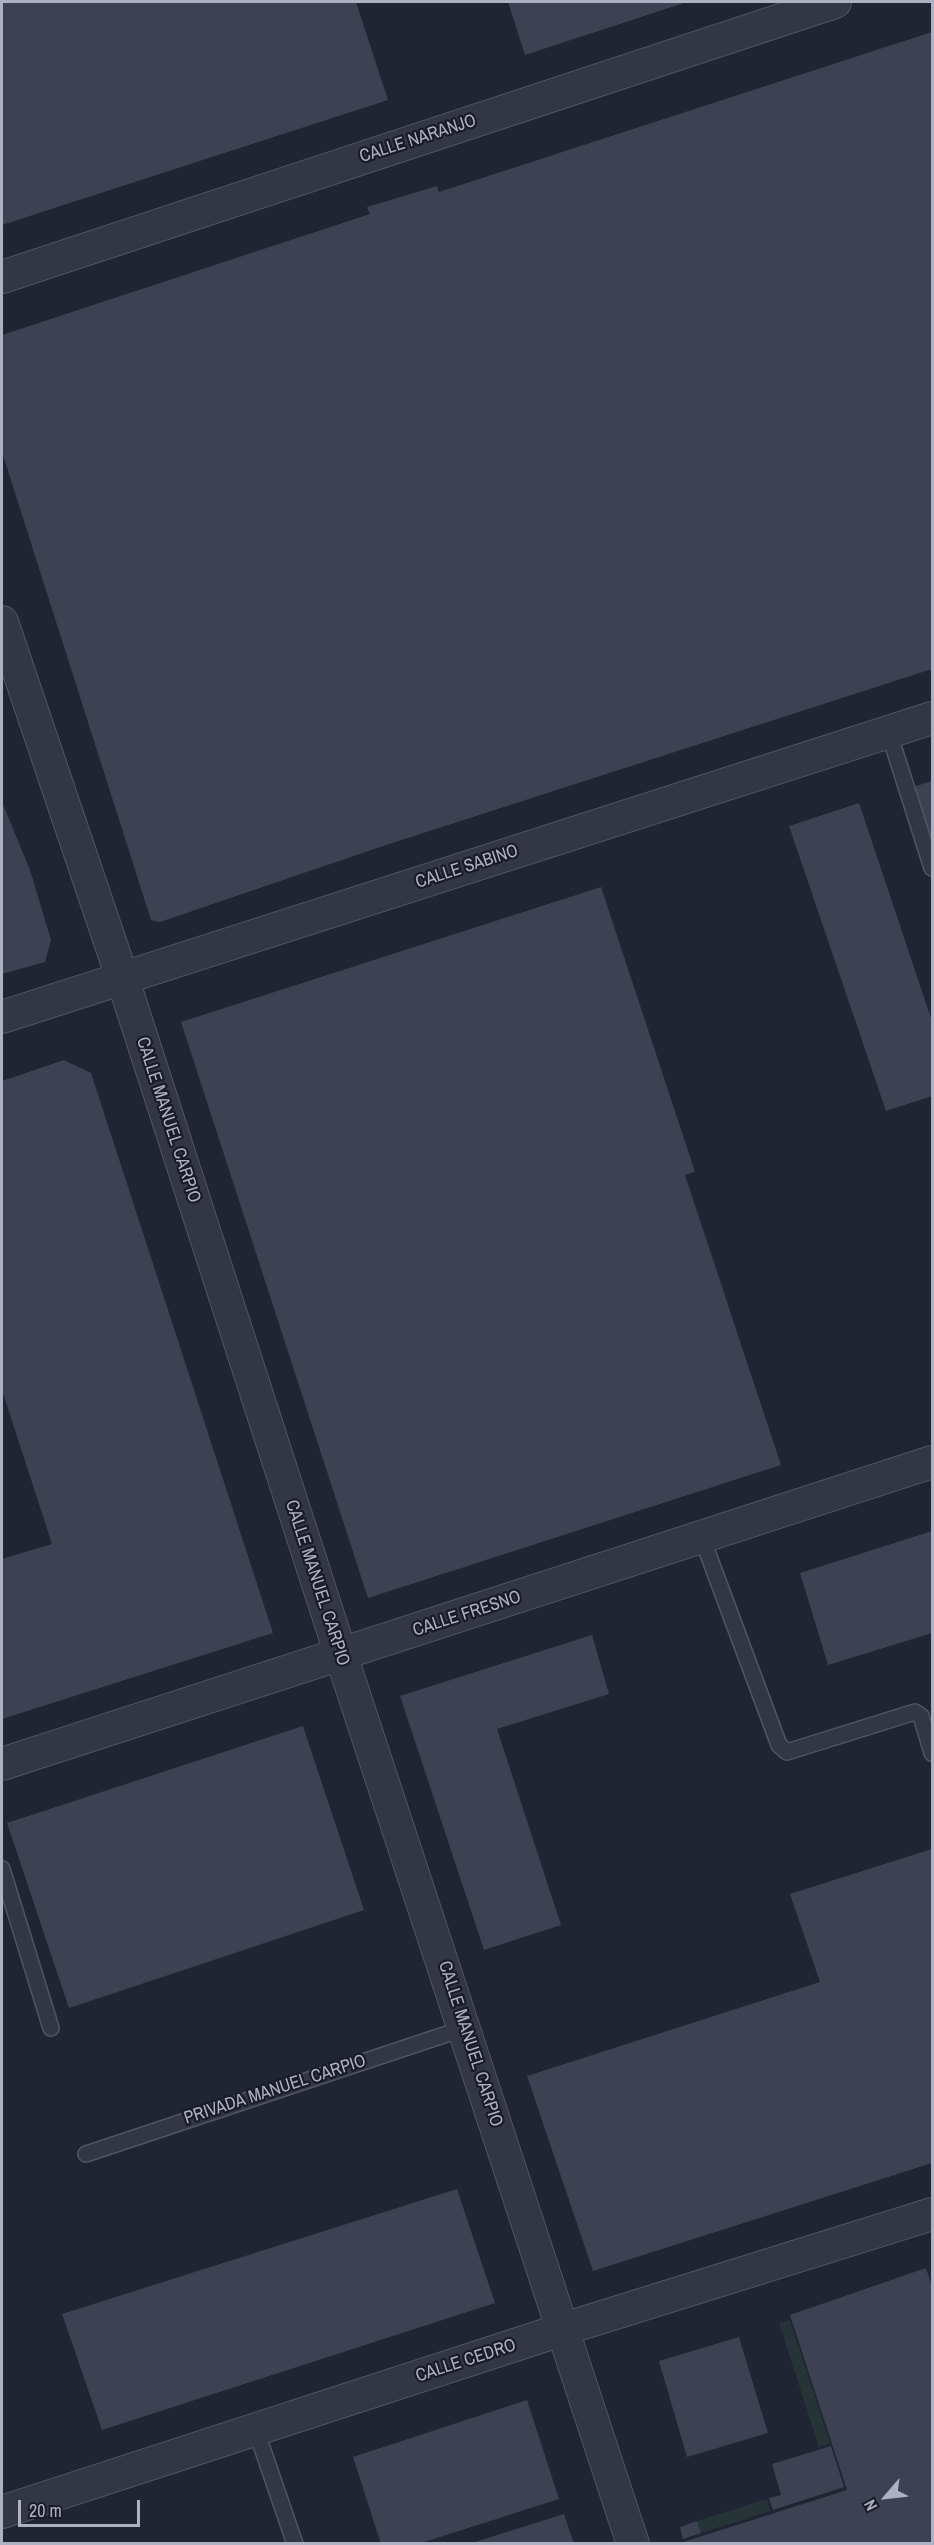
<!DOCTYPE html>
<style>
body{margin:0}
#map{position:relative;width:934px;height:2545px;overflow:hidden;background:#202533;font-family:"Archivo Narrow",sans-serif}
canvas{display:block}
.frame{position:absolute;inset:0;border:3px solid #adb1c1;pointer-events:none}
.north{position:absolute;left:856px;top:2467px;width:60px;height:60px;-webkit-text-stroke:4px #191c28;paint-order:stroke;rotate:242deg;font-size:16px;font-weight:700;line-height:24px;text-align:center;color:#adb1c1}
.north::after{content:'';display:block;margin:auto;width:21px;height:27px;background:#adb1c1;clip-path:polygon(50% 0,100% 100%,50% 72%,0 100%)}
.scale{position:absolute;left:18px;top:2500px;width:122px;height:27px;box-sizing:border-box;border:3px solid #adb1c1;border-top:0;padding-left:8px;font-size:18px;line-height:21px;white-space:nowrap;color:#adb1c1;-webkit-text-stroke:4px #191c28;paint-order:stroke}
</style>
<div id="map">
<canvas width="934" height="2545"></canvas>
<div class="frame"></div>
<div class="north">N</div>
<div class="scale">20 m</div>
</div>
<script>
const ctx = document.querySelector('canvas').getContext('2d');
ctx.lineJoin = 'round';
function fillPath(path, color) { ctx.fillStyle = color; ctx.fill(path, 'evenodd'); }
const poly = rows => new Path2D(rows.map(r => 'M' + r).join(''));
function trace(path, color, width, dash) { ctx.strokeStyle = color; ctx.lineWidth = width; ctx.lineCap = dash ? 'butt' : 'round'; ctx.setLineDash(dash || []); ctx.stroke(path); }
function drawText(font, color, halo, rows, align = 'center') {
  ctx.font = font + ' "Archivo Narrow",sans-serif'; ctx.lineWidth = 4.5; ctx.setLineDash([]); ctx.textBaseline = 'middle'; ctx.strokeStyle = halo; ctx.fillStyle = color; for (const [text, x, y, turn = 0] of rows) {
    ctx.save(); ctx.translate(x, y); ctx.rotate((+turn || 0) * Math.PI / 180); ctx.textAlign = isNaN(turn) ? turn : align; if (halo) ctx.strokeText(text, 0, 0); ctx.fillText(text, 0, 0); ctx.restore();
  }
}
fillPath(poly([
 [790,2320,830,2443,819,2447,779,2323],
 [767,2499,770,2511,701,2533,697,2521]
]), '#263438');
fillPath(poly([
 [2,2,356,2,388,100,2,225],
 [508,2,687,2,525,55],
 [932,32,932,669,383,846,160,922,151,920,2,452,2,335,370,214,367,207,437,186,439,192],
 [932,781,932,846,913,787],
 [2,802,30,870,51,940,45,962,2,974],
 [859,803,932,1021,932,1096,886,1111,789,826],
 [601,887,695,1172,685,1175,781,1465,368,1598,181,1022],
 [64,1060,91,1073,273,1633,2,1719,2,1559,52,1544,2,1390,2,1081],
 [932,1531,932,1633,828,1665,800,1573],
 [592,1635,609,1694,497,1729,561,1925,484,1950,400,1696],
 [303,1726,364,1910,69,2008,7,1823],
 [932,1849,932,2163,593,2271,527,2076,820,1982,790,1894],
 [457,2189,495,2303,102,2430,62,2314],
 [926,2268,932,2287,932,2544,677,2544,847,2490,790,2315],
 [739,2337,768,2433,687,2457,659,2361],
 [527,2400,559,2499,418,2544,381,2544,353,2457],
 [831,2446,844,2487,773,2510,769,2498,781,2495,772,2464],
 [564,2514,574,2544,473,2544,472,2543],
 [697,2521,701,2533,683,2539,680,2527]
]), '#3d4253');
const lane = poly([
 [889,733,932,868],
 [702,1538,779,1745,787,1752,915,1712,921,1716,932,1753],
 [2,1869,51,2028],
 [86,2154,465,2028],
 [256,2430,295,2544]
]);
const street = poly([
 [2,277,835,2],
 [2,622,122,977,341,1655,633,2544],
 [2,1017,932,718],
 [2,1764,932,1462],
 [2,2512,564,2329,932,2214]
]);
trace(lane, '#515462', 18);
trace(street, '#515462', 34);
trace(lane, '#333744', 15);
trace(street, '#333744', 32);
drawText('18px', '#adb1c1', '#191c28', [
 ["CALLE NARANJO",418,139,-18],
 ["CALLE SABINO",467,867,-18],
 ["CALLE MANUEL CARPIO",168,1120,72],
 ["CALLE MANUEL CARPIO",317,1583,72],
 ["CALLE FRESNO",467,1614,-18],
 ["CALLE MANUEL CARPIO",470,2044,72],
 ["PRIVADA MANUEL CARPIO",275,2090,-18],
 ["CALLE CEDRO",466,2361,-18]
]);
</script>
